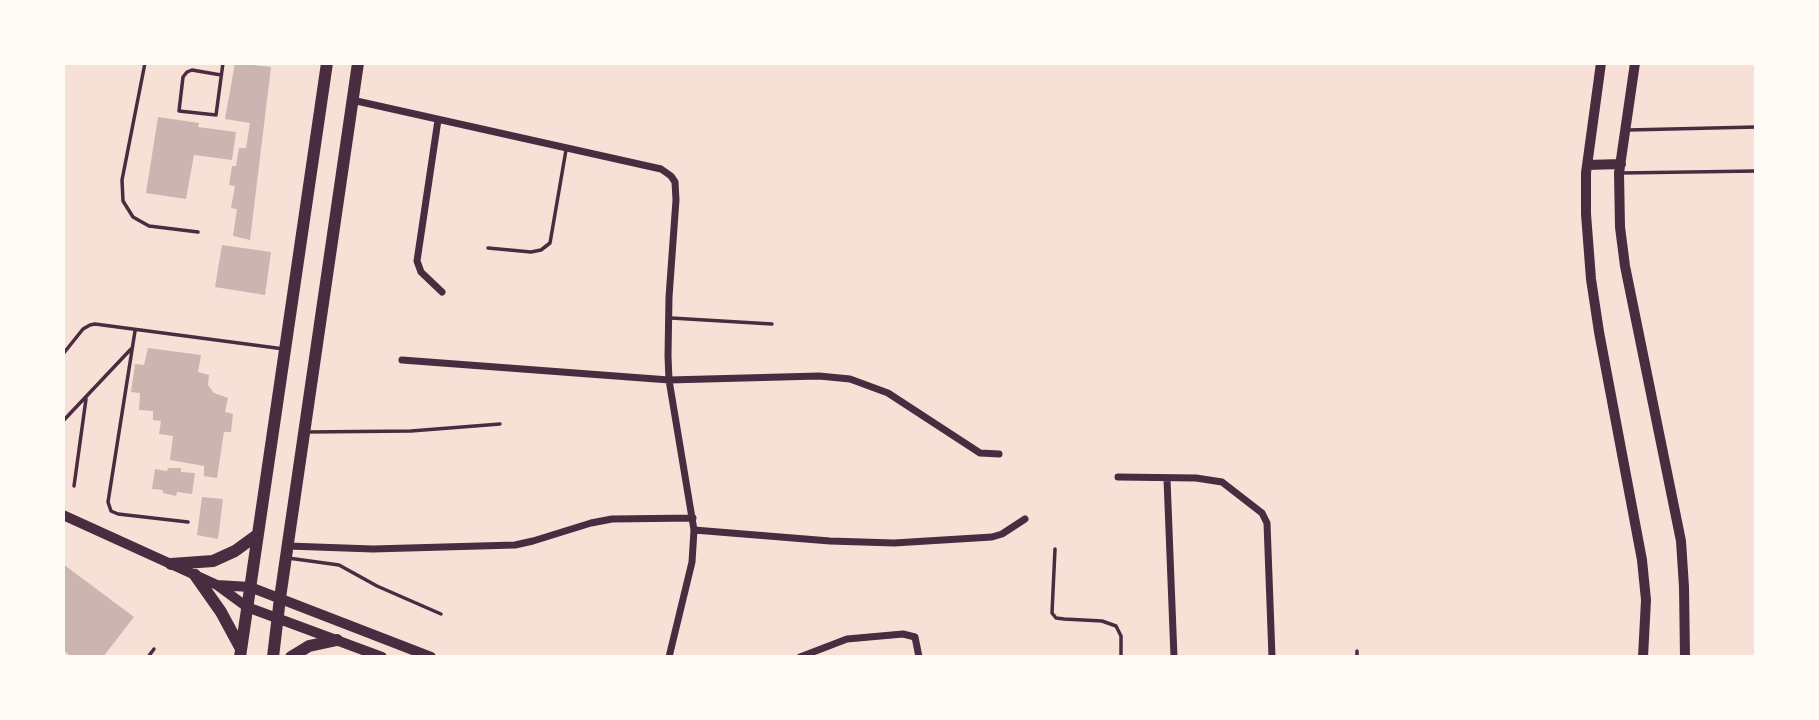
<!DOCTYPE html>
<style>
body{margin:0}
#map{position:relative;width:1819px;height:720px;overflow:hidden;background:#f7e1d7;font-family:"Playfair Display",serif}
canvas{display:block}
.frame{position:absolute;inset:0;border:65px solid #fffaf5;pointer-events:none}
</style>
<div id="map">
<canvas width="1819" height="720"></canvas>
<div class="frame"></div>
</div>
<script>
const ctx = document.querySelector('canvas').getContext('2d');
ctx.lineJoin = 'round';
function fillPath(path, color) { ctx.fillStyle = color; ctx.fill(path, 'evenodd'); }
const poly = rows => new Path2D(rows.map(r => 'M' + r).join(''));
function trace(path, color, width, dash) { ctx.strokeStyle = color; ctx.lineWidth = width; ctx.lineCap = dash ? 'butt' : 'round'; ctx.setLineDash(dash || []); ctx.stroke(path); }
fillPath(poly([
 [235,63,271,67,250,240,233,236,237,209,231,208,235,186,229,185,232,166,236,166,239,148,246,148,250,123,225,119],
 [158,117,199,123,198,127,236,132,232,160,194,155,186,199,146,193],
 [222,245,271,252,265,295,215,287],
 [148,348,201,355,198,372,209,375,208,385,214,393,228,398,225,412,233,414,231,432,224,432,217,478,204,476,204,466,170,460,173,436,159,434,161,421,153,420,153,411,139,410,140,393,131,392,135,364,144,365],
 [168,468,181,468,181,472,195,473,192,494,177,492,176,496,163,493,163,490,152,489,155,469,167,471],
 [202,497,223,499,218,539,197,535],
 [63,564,134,617,103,657,72,657,63,650]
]), '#ccb4b1');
trace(poly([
 [145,63,122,180,123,201,133,217,149,226,198,232],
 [221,75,192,70,187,72,183,77,179,111,216,115,223,63],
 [1628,130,1756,127],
 [1621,173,1756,171],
 [488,248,531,252,541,250,550,243,566,150],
 [671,318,772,324],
 [135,331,108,502,111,511,118,514,188,522],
 [63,354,83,329,90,325,95,324,284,349],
 [63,421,131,349],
 [306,432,411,431,500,424],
 [74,486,86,399],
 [1055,549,1052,613,1056,618,1064,619,1102,621,1116,626,1121,636,1121,657],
 [288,558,339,565,377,586,441,614],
 [148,657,154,649],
 [1357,657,1357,651]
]), '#4a2c40', 3.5);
trace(poly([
 [352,100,661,169,671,176,675,182,676,200,669,297,668,356,669,380,694,530,692,562,669,657],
 [438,120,417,261,421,272,442,292],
 [402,360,669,380,819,376,850,379,888,393,980,453,999,454],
 [1118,477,1196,478,1222,482,1262,513,1267,523,1272,657],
 [1167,479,1174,657],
 [694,530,830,541,894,543,992,537,1002,534,1025,519],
 [288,546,373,549,515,545,533,541,591,523,612,519,693,518],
 [800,657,847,639,903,634,915,637,919,657]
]), '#4a2c40', 7);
trace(poly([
 [1601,63,1586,173,1586,214,1591,279,1599,332,1642,560,1646,600,1643,657],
 [1635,63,1619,173,1620,227,1625,266,1681,541,1684,587,1685,657],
 [1587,165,1621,164],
 [63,515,217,585,247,607,382,657],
 [217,585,250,587,431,657]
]), '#4a2c40', 10);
trace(poly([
 [171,564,213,561,235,551,257,535],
 [195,575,221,612,241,649],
 [240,657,327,63],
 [273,657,280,598,358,63],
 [291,657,309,646,337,640]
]), '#4a2c40', 12);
</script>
